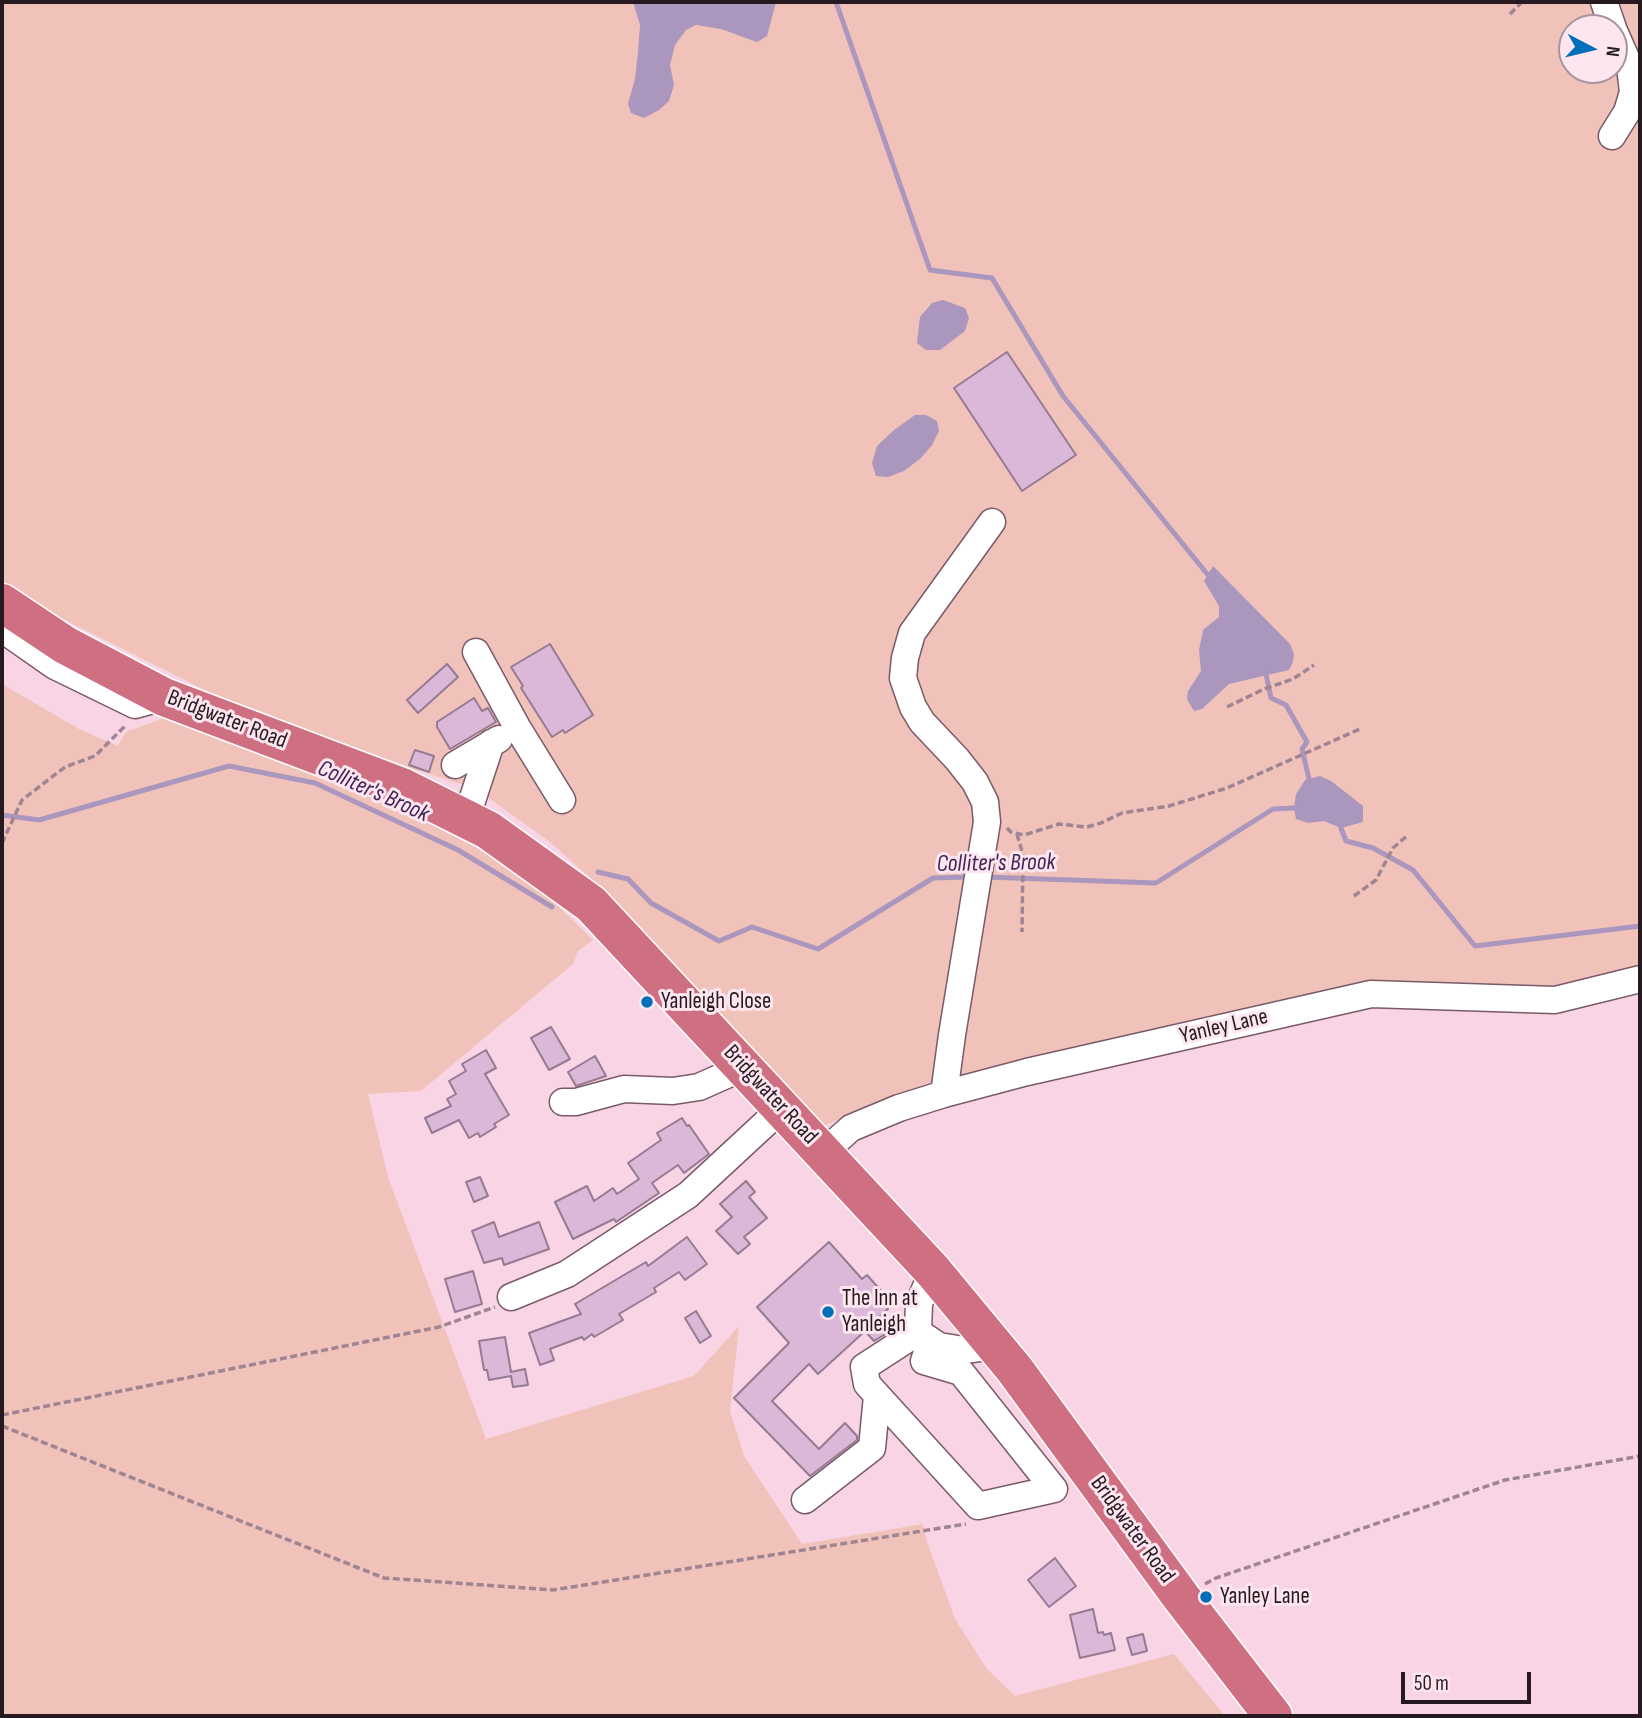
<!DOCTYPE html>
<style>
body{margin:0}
#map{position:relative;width:1642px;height:1718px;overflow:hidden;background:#f9d4e5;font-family:"Sofia Sans Condensed",sans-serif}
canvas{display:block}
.frame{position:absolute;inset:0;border:4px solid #261a20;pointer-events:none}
.north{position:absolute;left:1558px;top:14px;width:70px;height:70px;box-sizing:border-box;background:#fde6f0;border:2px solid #a7949d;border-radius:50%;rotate:97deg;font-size:19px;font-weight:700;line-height:28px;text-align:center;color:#261a20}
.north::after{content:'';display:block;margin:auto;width:24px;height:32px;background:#006eb9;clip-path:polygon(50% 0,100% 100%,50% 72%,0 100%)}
.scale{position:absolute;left:1401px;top:1672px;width:130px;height:32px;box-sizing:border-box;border:4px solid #261a20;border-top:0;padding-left:9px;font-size:21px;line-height:24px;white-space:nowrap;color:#261a20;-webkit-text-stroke:5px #fde6f0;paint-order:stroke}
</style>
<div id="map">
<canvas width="1642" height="1718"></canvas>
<div class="frame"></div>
<div class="north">N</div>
<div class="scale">50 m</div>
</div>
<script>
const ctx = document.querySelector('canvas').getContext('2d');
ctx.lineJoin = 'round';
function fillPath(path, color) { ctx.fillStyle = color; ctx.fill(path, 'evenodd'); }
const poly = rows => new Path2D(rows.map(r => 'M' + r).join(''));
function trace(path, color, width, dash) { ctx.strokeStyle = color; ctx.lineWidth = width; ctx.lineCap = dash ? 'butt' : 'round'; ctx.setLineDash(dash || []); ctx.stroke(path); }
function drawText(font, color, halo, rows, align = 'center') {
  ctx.font = font + ' "Sofia Sans Condensed",sans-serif'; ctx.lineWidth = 6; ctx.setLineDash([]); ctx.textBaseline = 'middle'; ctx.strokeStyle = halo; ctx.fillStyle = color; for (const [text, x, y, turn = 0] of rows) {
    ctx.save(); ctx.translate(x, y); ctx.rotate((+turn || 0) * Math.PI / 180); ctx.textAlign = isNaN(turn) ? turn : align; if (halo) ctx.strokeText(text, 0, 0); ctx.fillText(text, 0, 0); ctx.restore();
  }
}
fillPath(poly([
 [2,2,1640,2,1640,970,1553,992,1378,984,900,1096,823,1126,609,895,550,842,476,789,411,768,227,701,43,609,2,583],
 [1572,28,1614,28,1614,70,1572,70],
 [2,684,79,729,118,746,126,732,172,715,223,734,268,757,370,797,436,827,511,866,546,894,593,940,578,951,573,964,421,1091,368,1094,388,1177,486,1439,694,1376,739,1326,730,1411,744,1456,802,1544,923,1524,926,1539,955,1619,987,1669,1015,1696,1174,1654,1225,1716,2,1716]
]), '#f0c2ba');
fillPath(poly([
 [633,2,776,2,767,36,757,42,721,29,696,25,686,30,675,45,670,65,674,85,669,101,659,110,644,118,631,113,628,104,635,79,638,53,640,25],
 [943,300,965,308,969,318,965,331,940,350,926,350,917,343,920,317,932,303],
 [915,415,926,415,937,421,939,431,932,445,921,458,904,471,888,477,876,476,872,463,877,446,894,430],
 [1213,566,1290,644,1294,654,1293,662,1289,670,1229,684,1202,709,1194,711,1187,699,1188,691,1201,671,1199,650,1203,630,1219,617,1219,606,1204,581],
 [1320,776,1331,781,1363,806,1363,822,1341,828,1324,821,1308,823,1296,819,1294,808,1296,794,1305,780]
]), '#ab96bd');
trace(poly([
 [836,2,930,270,992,278,1063,396,1208,575],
 [1266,674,1271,698,1286,705,1307,742,1302,749,1309,779],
 [2,815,39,820,229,766,315,783,458,850,552,907],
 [1341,828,1346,841,1373,848,1413,870,1475,946,1640,926],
 [598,872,628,879,651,903,719,941,752,927,818,949,933,878,969,877],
 [985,877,1156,883,1273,809,1294,808]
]), '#ab96bd', 5);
const building = poly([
 [1007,352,1076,455,1022,491,954,388,1007,352],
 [550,644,593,715,565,733,563,730,552,737,521,688,523,686,511,667,550,644],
 [447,664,458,677,418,713,407,700,447,664],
 [474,698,482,711,488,708,496,722,450,749,437,727,437,722,474,698],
 [415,750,434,756,429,772,409,765,415,750],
 [551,1027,570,1059,549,1070,531,1038,551,1027],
 [486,1050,496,1068,485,1074,509,1115,494,1124,496,1127,480,1137,478,1133,469,1138,459,1120,432,1133,425,1118,451,1106,447,1099,456,1094,449,1081,466,1071,462,1064,486,1050],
 [595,1056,606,1076,576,1086,568,1072,595,1056],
 [682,1118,687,1126,689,1125,709,1154,684,1173,678,1165,652,1183,659,1193,616,1222,614,1219,573,1239,555,1202,587,1186,594,1201,613,1188,617,1194,639,1179,628,1163,661,1140,657,1133,682,1118],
 [480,1177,488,1196,474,1202,466,1182,480,1177],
 [746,1181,755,1192,749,1197,767,1218,744,1237,750,1244,738,1254,716,1231,732,1217,720,1204,746,1181],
 [494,1222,499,1237,539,1222,549,1249,504,1265,502,1258,484,1263,472,1231,494,1222],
 [687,1237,707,1264,685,1280,679,1272,654,1288,656,1292,619,1314,623,1320,594,1337,592,1334,584,1340,582,1337,550,1349,554,1360,540,1365,529,1333,581,1314,575,1304,646,1262,648,1266,687,1237],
 [829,1242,862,1279,867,1275,883,1293,878,1297,888,1309,880,1316,892,1330,874,1341,865,1331,818,1374,809,1364,772,1401,819,1449,845,1423,857,1436,857,1440,810,1476,734,1398,789,1343,757,1307,829,1242],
 [473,1271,482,1304,455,1312,445,1279,473,1271],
 [696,1311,711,1336,700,1343,685,1318,696,1311],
 [505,1337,511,1372,525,1369,528,1385,513,1387,511,1376,489,1380,487,1370,484,1370,479,1341,505,1337],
 [1055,1558,1076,1586,1049,1607,1028,1580,1055,1558],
 [1093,1609,1098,1633,1103,1632,1104,1635,1111,1633,1115,1650,1080,1658,1070,1615,1093,1609],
 [1143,1634,1147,1651,1132,1655,1127,1638,1143,1634]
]);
fillPath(building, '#dbb7d8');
trace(building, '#957b92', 2);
const minor = poly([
 [1604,2,1613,28],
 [1612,136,1627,112,1633,92,1630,67,1614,31],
 [2,629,55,666,135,705,164,697],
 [476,652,517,727,562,800],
 [455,765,499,739],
 [466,819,491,743],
 [944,1094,952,1035,987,822,985,802,975,782,957,759,922,722,913,707,903,678,905,658,912,633,992,522],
 [563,1102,576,1102,624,1089,673,1091,699,1087,744,1067],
 [824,1152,851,1128,899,1108,944,1094,1027,1072,1371,994,1555,1000,1640,979],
 [933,1271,919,1303,918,1332,939,1346,964,1350,995,1346],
 [511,1297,567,1274,688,1195,782,1108],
 [918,1332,864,1367,867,1384,978,1506,1054,1489,961,1372,924,1361,931,1341],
 [805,1500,872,1448,877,1396]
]);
const highway = poly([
 [2,603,65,645,164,697,402,787,488,830,591,904,933,1271,1015,1370,1181,1597,1273,1716]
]);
trace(minor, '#795a69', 29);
trace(highway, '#fff', 41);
trace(poly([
 [1510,14,1522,2],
 [1227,707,1264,689,1293,679,1314,665],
 [1007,828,1011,832,1024,835,1059,824,1087,827,1101,823,1122,813,1169,806,1227,788,1360,729],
 [1017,834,1023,855,1022,932],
 [2,843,22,800,65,767,95,756,126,725],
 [1354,896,1376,880,1393,848,1407,836],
 [2,1415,439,1327,495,1307],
 [2,1426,384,1578,553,1590,966,1524],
 [1205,1584,1216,1578,1505,1480,1640,1456]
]), '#9f8491', 3.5, [7, 3.5]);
trace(minor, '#fff', 26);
trace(highway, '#ce7081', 38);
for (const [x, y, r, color] of [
 [647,1002,7,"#006eb9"],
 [828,1312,7,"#006eb9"],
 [1206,1597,7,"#006eb9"]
]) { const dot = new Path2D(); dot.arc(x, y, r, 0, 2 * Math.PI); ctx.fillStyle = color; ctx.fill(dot); trace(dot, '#fde6f0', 2.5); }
drawText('23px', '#261a20', '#fde6f0', [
 ["Bridgwater Road",227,720,21],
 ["Yanley Lane",1224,1027,-13],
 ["Bridgwater Road",770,1095,47],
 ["Bridgwater Road",1132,1530,54]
]);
drawText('23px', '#261a20', '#fde6f0', [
 ["Yanleigh Close",661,1002],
 ["The Inn at",842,1299],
 ["Yanleigh",842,1325],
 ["Yanley Lane",1220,1597]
], 'left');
drawText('italic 24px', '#422557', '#fde6f0', [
 ["Colliter's Brook",373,792,24],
 ["Colliter's Brook",996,864,-1]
]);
</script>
